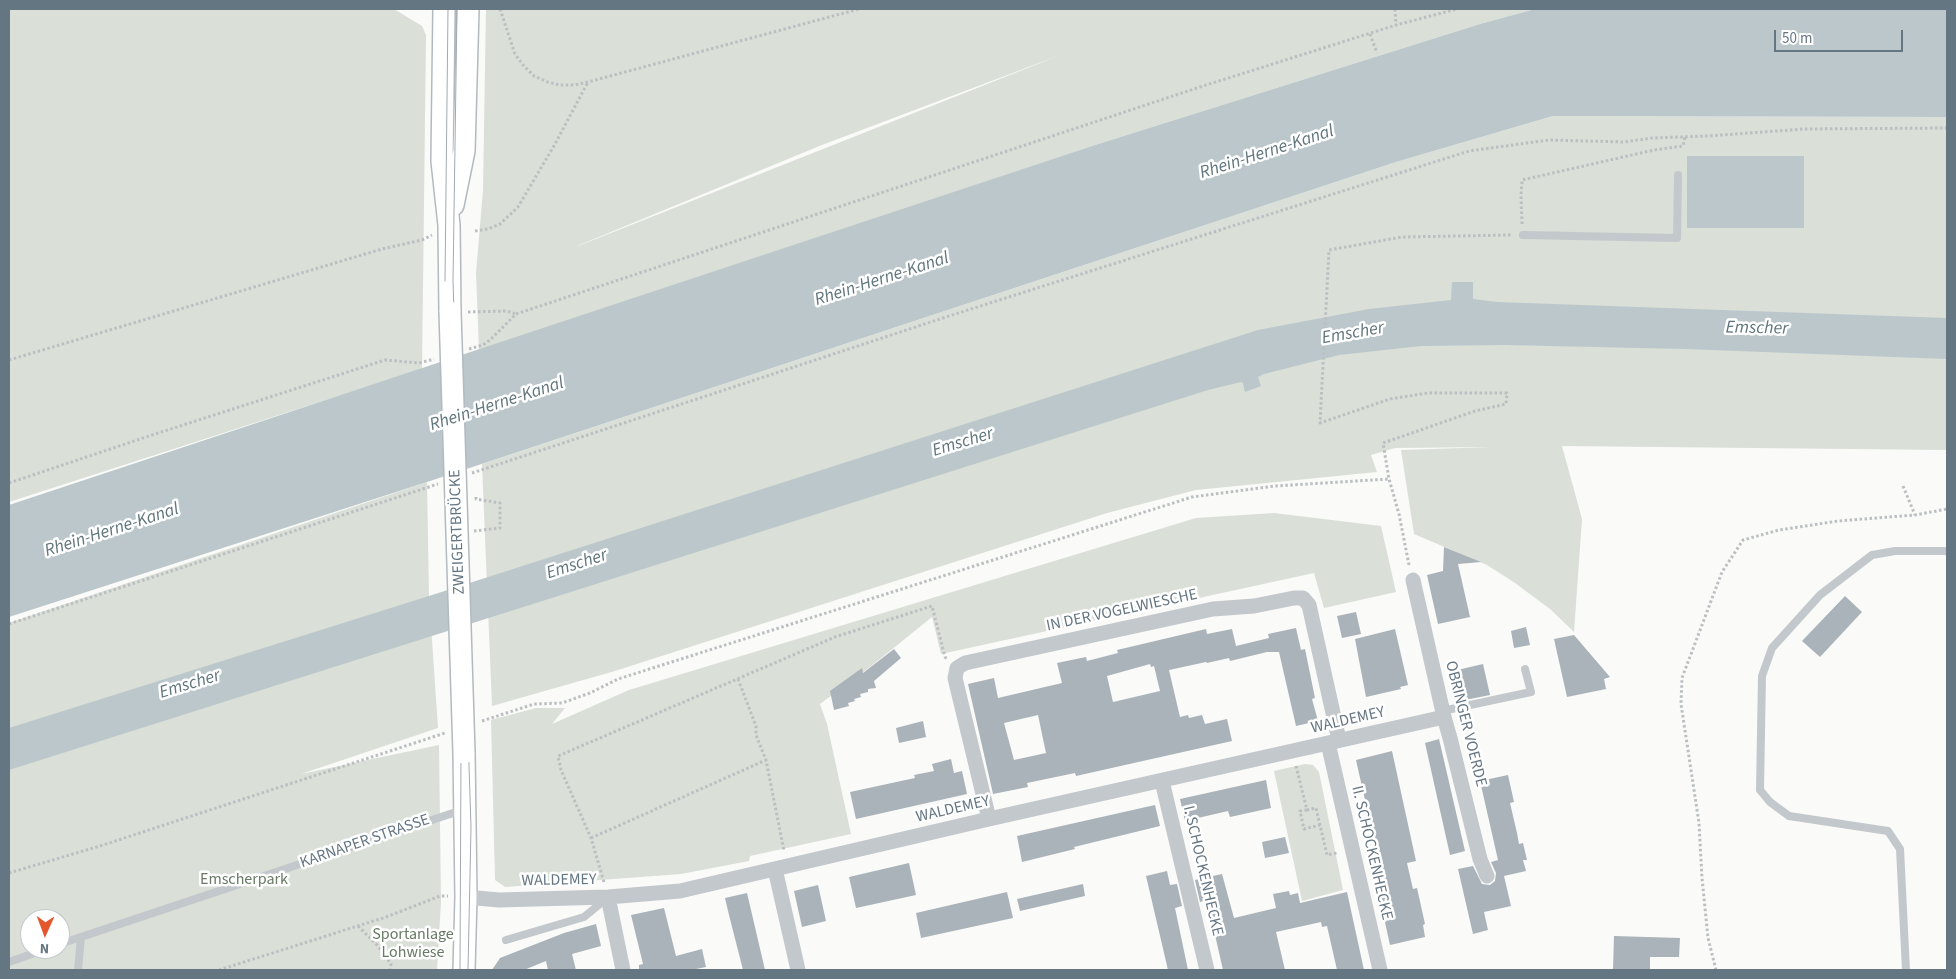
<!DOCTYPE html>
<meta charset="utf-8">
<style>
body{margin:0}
#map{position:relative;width:1956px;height:979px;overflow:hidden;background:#fafaf8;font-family:"Source Sans 3",sans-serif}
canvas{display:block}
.frame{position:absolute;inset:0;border:10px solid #657683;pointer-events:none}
.north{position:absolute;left:20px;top:909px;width:50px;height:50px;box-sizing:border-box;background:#fff;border:1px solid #c1c8cd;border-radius:50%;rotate:182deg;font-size:14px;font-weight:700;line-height:20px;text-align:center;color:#657683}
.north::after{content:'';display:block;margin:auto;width:18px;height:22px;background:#e4572e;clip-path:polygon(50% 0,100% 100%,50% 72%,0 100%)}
.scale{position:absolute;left:1774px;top:30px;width:129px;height:22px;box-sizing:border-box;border:2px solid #657683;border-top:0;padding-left:6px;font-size:15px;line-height:18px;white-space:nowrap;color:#657683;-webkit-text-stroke:4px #fff;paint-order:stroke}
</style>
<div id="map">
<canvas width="1956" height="979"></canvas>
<div class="frame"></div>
<div class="north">N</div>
<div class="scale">50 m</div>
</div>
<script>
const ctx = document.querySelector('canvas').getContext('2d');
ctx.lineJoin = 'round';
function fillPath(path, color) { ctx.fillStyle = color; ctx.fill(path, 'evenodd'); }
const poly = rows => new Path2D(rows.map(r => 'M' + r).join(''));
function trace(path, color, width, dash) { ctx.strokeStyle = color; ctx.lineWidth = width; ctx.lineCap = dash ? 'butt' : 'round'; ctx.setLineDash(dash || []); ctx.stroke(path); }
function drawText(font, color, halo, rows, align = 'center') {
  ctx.font = font + ' "Source Sans 3",sans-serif'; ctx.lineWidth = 5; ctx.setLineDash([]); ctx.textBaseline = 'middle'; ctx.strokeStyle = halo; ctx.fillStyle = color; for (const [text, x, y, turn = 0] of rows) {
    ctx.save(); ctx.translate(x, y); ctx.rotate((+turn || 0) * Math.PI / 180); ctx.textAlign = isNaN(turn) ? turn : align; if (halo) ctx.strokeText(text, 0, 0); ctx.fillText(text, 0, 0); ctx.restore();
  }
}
fillPath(poly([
 [9,9,394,9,422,26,426,35,422,369,9,502],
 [486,9,1535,9,1480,24,1095,145,479,350,476,273,483,190],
 [1063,54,578,246,577,246,822,145],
 [1553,116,1947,117,1947,450,1562,446,1582,519,1574,632,1550,609,1515,583,1487,565,1414,534,1401,450,1492,447,1395,448,1371,455,1377,472,1196,490,1107,513,615,671,492,706,482,464,1396,162],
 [427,482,429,596,438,728,301,774,439,745,441,902,437,970,9,970,9,623],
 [30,919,60,919,60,949,30,949],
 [1274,513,1381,526,1396,592,1324,608,1314,573,941,654,932,617,870,667,820,704,827,724,851,834,750,856,749,861,681,874,505,887,495,880,491,720,536,708,565,708,552,724,629,690,1196,518],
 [1305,764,1313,765,1319,772,1343,890,1302,901,1274,771]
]), '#dadfd7');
fillPath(poly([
 [1535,9,1947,9,1947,117,1553,116,1396,162,427,482,9,617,9,505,1095,145,1480,24],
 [1687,156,1804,156,1804,228,1687,228],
 [1452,282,1473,282,1473,299,1497,302,1947,318,1947,359,1685,349,1505,345,1421,346,1339,355,1264,374,1258,377,1261,386,1245,392,1243,383,1241,382,1208,390,9,770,9,728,429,596,1258,330,1369,309,1451,300]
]), '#bbc7cb');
fillPath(poly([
 [1444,547,1481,562,1458,564,1470,617,1438,624,1427,575,1443,571],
 [1845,596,1862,612,1820,657,1802,641],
 [1356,612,1361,634,1342,638,1337,616],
 [1526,627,1530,645,1514,648,1511,631],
 [1296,628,1301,650,1305,649,1315,698,1312,699,1318,721,1296,726,1279,652,1267,652,1230,661,1229,658,1207,663,1206,662,1169,670,1180,717,1188,715,1189,718,1202,715,1205,724,1227,719,1232,741,1076,776,1075,773,1027,783,1028,787,993,794,968,684,994,678,998,698,1062,683,1057,663,1086,657,1087,661,1118,653,1117,650,1206,629,1207,634,1232,629,1236,646,1269,638,1268,634],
 [1150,664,1151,667,1154,666,1160,691,1113,702,1107,676],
 [1038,715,1046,753,1014,760,1004,723],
 [1395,629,1408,685,1400,687,1401,689,1366,697,1355,639],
 [1574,635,1610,677,1604,679,1606,689,1567,697,1554,639],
 [894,649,901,658,874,681,876,688,868,689,868,692,860,694,861,697,854,699,855,701,848,703,849,706,834,710,830,691,862,668,863,673],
 [1483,664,1490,695,1455,702,1449,672],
 [923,721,926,737,899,743,896,728],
 [1439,739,1465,851,1450,855,1425,743],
 [1392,751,1416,861,1407,863,1413,889,1417,888,1425,924,1423,925,1425,937,1390,945,1377,886,1384,884,1356,760],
 [951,759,954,773,962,771,967,794,856,819,850,792,915,778,914,775,934,771,932,764],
 [1508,775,1514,802,1510,803,1517,833,1519,844,1523,843,1527,860,1523,860,1526,871,1504,876,1511,906,1484,912,1488,930,1473,934,1458,869,1473,866,1482,884,1490,885,1495,881,1496,873,1491,862,1498,860,1480,781],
 [1266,780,1271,808,1230,817,1228,811,1185,821,1180,799],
 [1155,805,1160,826,1074,847,1075,849,1022,862,1017,836],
 [1285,837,1289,853,1265,858,1262,842],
 [909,863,916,895,856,908,849,877],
 [1167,871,1170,885,1177,884,1182,906,1175,908,1188,970,1168,970,1146,876],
 [1222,874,1234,918,1276,908,1273,894,1289,891,1290,895,1298,893,1300,903,1347,892,1364,970,1337,970,1327,926,1322,927,1321,922,1276,932,1285,970,1223,970,1207,900,1200,902,1195,880],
 [1083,884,1085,896,1020,911,1017,899],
 [818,885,826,921,802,927,794,891],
 [1007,892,1013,918,921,938,916,913],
 [747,893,751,910,765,970,743,970,729,915,725,898],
 [664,908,676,956,702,949,706,967,691,970,639,970,639,965,643,964,631,915],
 [596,924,601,946,572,954,576,970,548,970,546,961,524,970,492,970,500,958,564,933],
 [1614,936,1680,938,1679,957,1650,957,1650,970,1613,970]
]), '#aab3b9');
const secondary = poly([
 [444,9,442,161,449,225,450,312],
 [453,205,464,151,468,9],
 [464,970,466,897,464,753]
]);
trace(secondary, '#b3babf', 24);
trace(poly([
 [500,9,515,54,524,66,534,76,548,82,559,85,575,85,588,82,859,9],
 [1395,9,1396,25],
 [1370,34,1377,53],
 [1522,224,1521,196,1522,180,1654,150,1683,146,1685,137],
 [475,231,488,229,500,224,518,207,555,144,588,82],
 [468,312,507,311,516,314],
 [469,349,483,345,490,340,516,314,1200,87,1396,25,1457,9],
 [9,360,382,249,422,240,432,235],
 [472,473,949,316,1469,151,1549,140,1624,142,1652,138,1708,136,1804,129,1947,128],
 [9,483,152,435,385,360,419,363,434,359],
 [1903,486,1915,515],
 [474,531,500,528,500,503,476,499,476,497],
 [1409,565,1399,514,1389,479,1383,443,1475,411,1506,404,1507,393,1428,393,1390,399,1320,423,1329,250,1402,237,1512,235],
 [9,624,438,484],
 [738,679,756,726,756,735,766,760,784,851],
 [482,721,534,704,562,703,590,693,618,679,1192,497,1275,486,1389,479],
 [1296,766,1307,810,1316,808,1327,855,1337,853],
 [1307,810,1300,811,1304,829,1320,825],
 [591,838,766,760],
 [9,873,100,846,445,733],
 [604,882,591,838,561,770,558,756,835,637,932,606,945,657,947,659],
 [358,926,377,945,391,964,390,970],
 [219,970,386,917,440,896,448,896],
 [1716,970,1708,938,1702,878,1699,823,1681,704,1682,678,1722,572,1743,540,1779,530,1838,521,1915,515,1947,509]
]), '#bbbfc2', 3, [2.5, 2.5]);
trace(poly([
 [1523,235,1677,238,1678,175],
 [1442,711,1531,692,1525,669],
 [506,940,584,917,606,899],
 [60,944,462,810],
 [9,962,46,949],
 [78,970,81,937],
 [1906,970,1900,849,1888,831,1789,816,1770,802,1760,790,1762,676,1772,648,1820,595,1872,555,1895,551,1947,551]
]), '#c3c8cc', 8);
trace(poly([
 [1413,580,1444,717,1450,738,1480,859,1487,876],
 [1328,743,1380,970],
 [1162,781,1207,970],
 [989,819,955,678,957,668,965,663,1213,609,1254,606,1294,598,1303,598,1309,605,1339,740],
 [775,869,798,970],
 [466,897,499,900,608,897,680,891,989,819,1444,717],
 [608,897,623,970]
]), '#c3c8cc', 15);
trace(secondary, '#fff', 21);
trace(poly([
 [457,9,453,281,471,827,468,970],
 [445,281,448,9],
 [447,319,461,754,460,970]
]), '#a2aab0', 1);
const secondaryBridge = poly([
 [450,312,464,753]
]);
trace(secondaryBridge, '#b3babf', 24, []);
trace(secondaryBridge, '#fff', 21);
drawText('16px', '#657683', '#fff', [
 ["ZWEIGERTBRÜCKE",458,532,-92],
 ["IN DER VOGELWIESCHE",1122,611,-12],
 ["WALDEMEY",1348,721,-13],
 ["OBRINGER VOERDE",1465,724,76],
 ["WALDEMEY",953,810,-13],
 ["KARNAPER STRASSE",365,842,-19],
 ["II. SCHOCKENHECKE",1371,853,77],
 ["I. SCHOCKENHECKE",1202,871,77],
 ["WALDEMEY",559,881,-1]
]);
drawText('16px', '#687a64', '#fff', [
 ["Emscherpark",244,880],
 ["Sportanlage",413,935],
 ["Lohwiese",413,953]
]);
drawText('italic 18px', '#60757c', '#fff', [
 ["Rhein-Herne-Kanal",1267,153,-18],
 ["Rhein-Herne-Kanal",882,280,-18],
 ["Emscher",1757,329,1],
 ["Emscher",1353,334,-10],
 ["Rhein-Herne-Kanal",497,405,-18],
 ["Emscher",963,443,-17],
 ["Rhein-Herne-Kanal",112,531,-18],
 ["Emscher",577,565,-18],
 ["Emscher",190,685,-17]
]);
</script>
